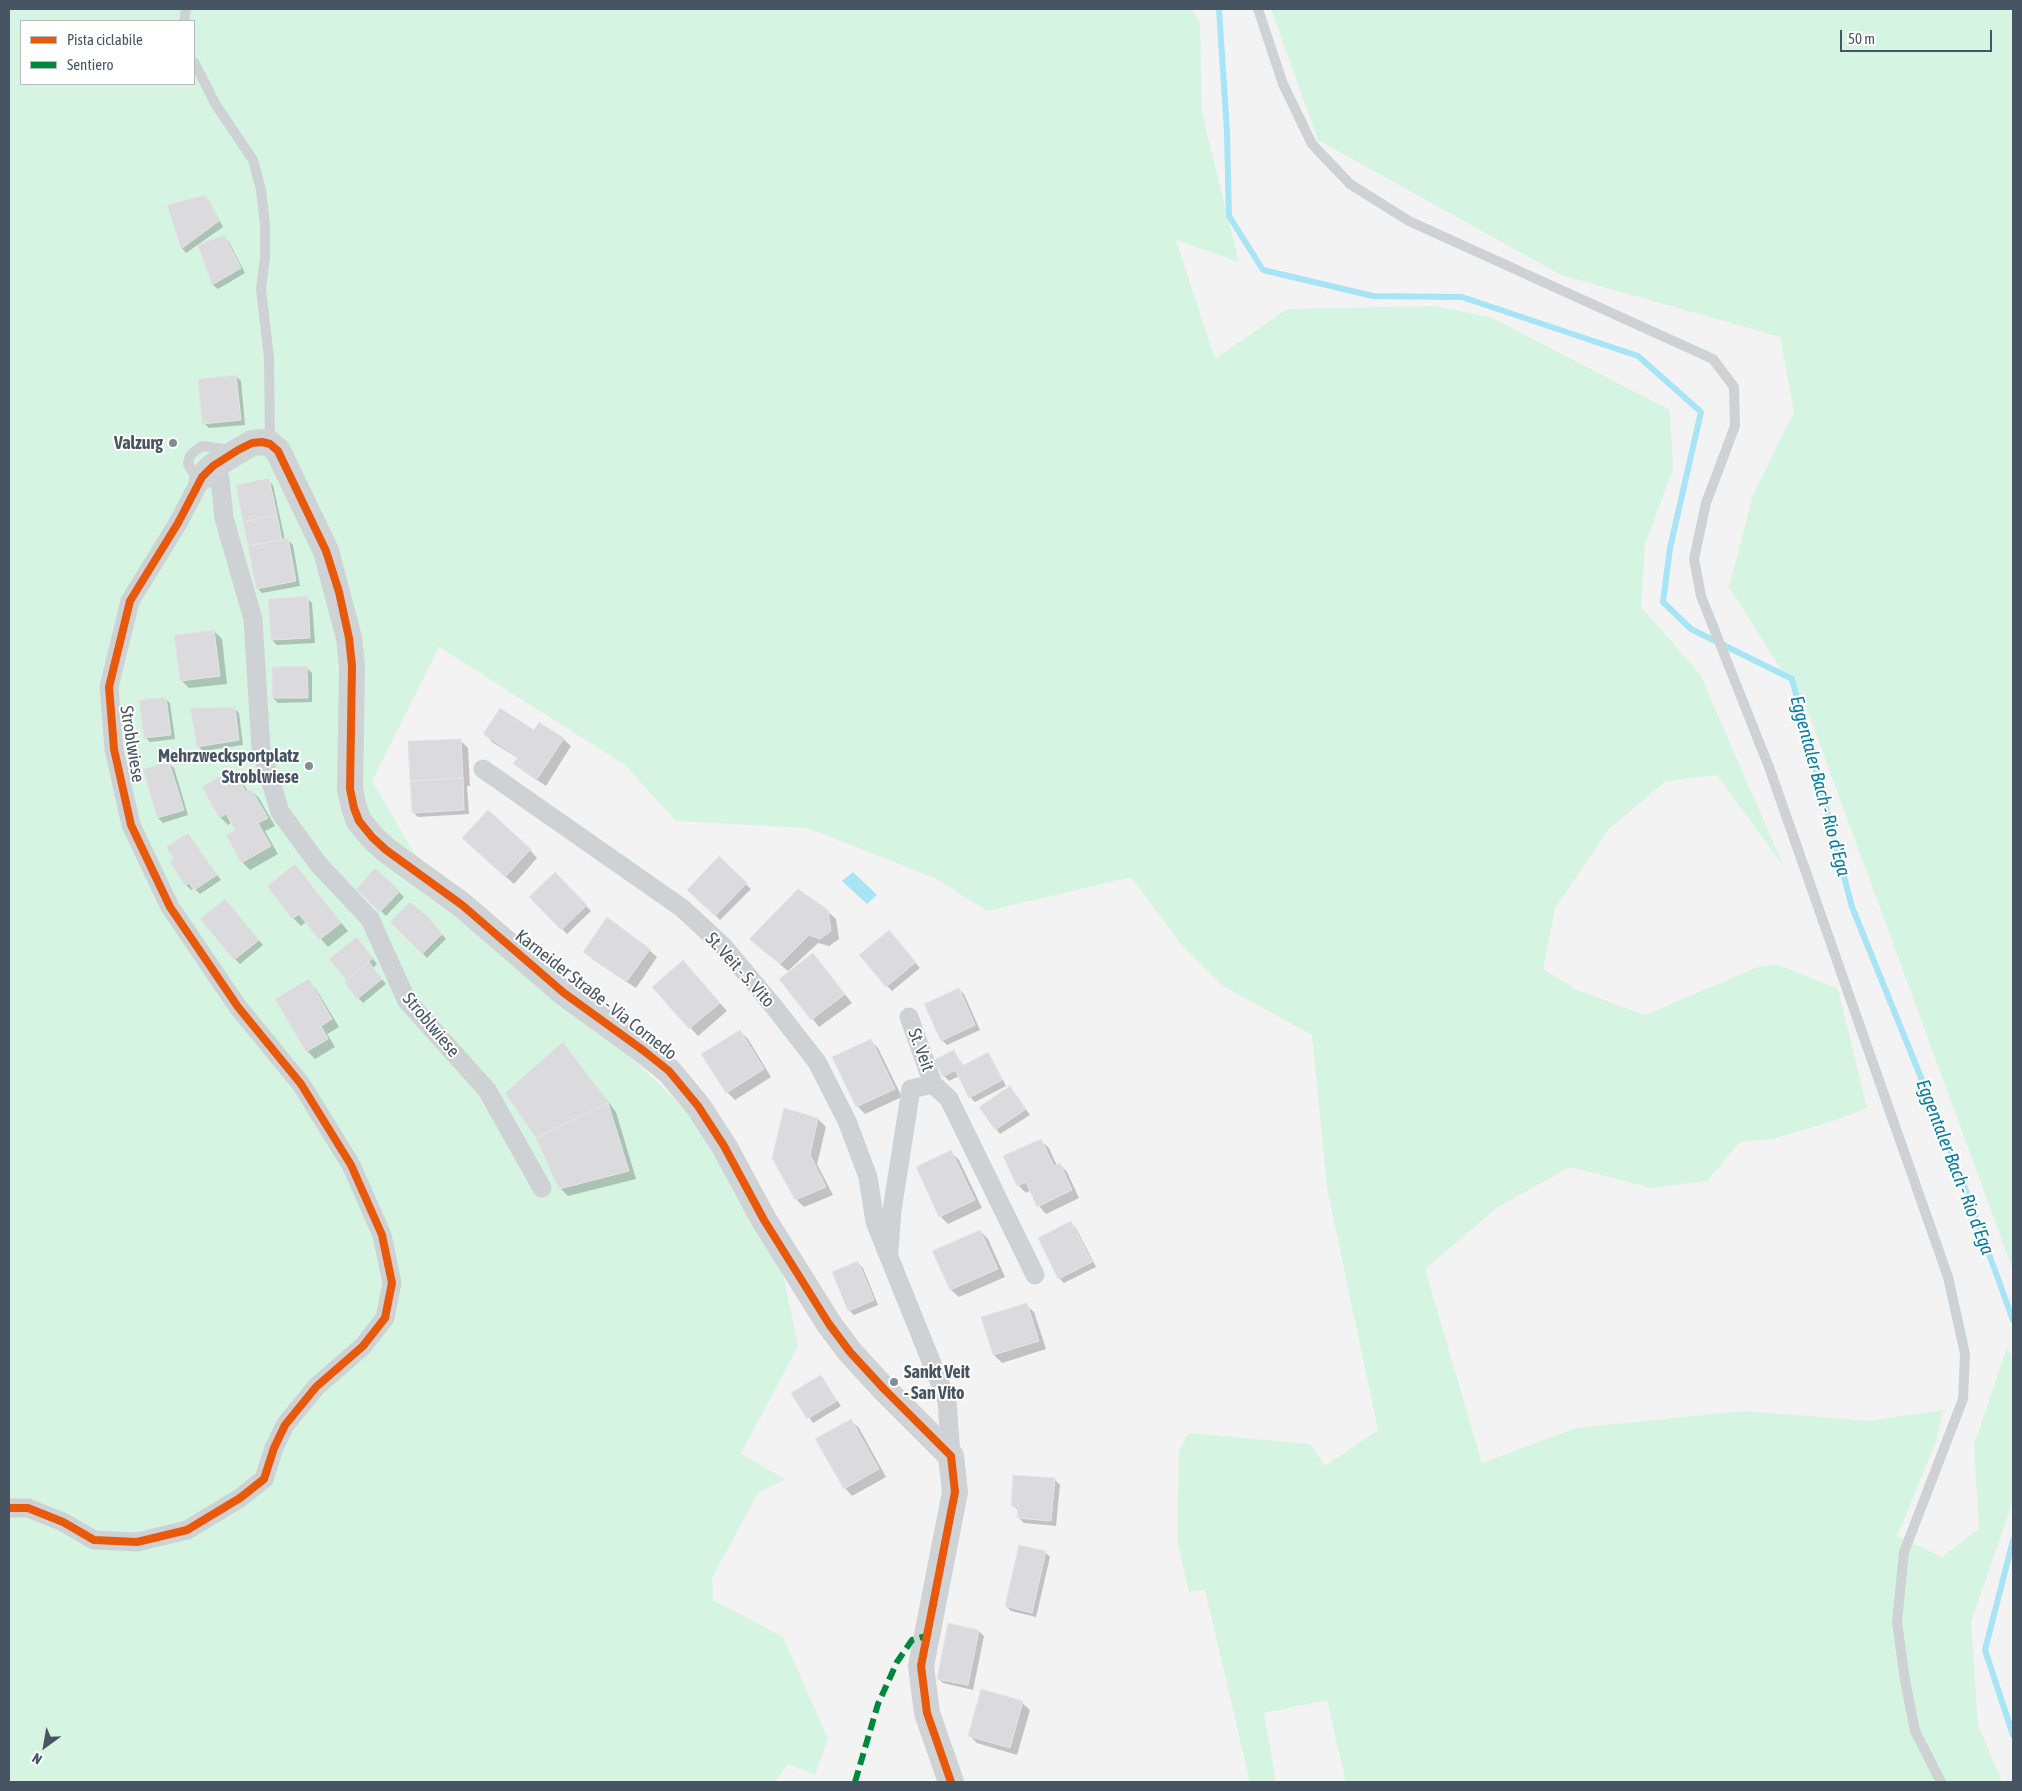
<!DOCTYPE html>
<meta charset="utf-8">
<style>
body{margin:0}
#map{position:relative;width:2022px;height:1791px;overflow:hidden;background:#f4f3f3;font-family:"Asap Condensed",sans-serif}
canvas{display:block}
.frame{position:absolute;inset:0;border:10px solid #475562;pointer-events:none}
.legend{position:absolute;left:20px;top:20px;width:175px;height:65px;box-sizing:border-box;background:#fff;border:1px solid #b5bbc0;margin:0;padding:6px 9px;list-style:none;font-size:15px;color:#475562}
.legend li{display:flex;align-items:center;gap:10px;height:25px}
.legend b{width:25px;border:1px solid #b5bbc0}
.north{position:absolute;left:20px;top:1721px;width:50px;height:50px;-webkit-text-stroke:4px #fff;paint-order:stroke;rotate:212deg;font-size:14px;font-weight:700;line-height:20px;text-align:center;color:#475562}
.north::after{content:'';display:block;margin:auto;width:18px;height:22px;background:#475562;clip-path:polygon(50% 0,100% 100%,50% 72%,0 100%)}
.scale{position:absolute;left:1840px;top:30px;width:152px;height:22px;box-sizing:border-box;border:2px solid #475562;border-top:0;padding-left:6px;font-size:15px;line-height:18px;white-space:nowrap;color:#475562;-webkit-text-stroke:4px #fff;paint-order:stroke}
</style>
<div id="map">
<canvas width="2022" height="1791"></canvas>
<div class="frame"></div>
<ul class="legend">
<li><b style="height:6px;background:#e8590c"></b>Pista ciclabile</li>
<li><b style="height:6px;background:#00873e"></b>Sentiero</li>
</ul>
<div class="north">N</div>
<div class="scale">50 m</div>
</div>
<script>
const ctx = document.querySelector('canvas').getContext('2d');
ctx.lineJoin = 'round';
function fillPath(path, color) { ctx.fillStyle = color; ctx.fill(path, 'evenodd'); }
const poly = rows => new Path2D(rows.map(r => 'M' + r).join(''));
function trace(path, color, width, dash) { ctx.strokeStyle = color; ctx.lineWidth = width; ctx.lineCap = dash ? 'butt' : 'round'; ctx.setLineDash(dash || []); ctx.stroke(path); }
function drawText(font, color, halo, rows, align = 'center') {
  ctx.font = font + ' "Asap Condensed",sans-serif'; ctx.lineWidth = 4; ctx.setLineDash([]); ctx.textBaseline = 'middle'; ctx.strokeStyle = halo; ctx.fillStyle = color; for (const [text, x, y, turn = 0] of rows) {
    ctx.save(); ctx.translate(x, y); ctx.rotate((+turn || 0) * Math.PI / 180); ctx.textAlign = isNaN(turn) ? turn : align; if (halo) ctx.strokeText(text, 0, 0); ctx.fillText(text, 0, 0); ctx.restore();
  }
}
fillPath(poly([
 [9,9,1192,9,1200,24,1202,113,1239,262,1176,240,1215,359,1287,309,1434,306,1490,317,1670,410,1673,470,1645,544,1641,607,1700,674,1784,867,1717,775,1666,781,1609,829,1555,908,1543,969,1577,990,1645,1015,1758,967,1777,964,1838,989,1867,1108,1830,1122,1772,1139,1740,1142,1707,1181,1652,1188,1570,1167,1498,1207,1425,1269,1482,1463,1576,1428,1744,1411,1869,1421,1943,1410,1936,1442,1897,1536,1942,1557,1979,1529,1974,1445,2007,1347,2013,1360,2013,1501,1971,1622,1978,1725,2002,1782,1346,1782,1327,1700,1264,1713,1276,1782,1250,1782,1205,1590,1189,1592,1177,1540,1179,1451,1189,1433,1310,1444,1325,1466,1378,1430,1327,1188,1312,1035,1223,986,1181,944,1131,877,987,911,935,878,807,828,676,821,625,765,439,647,372,781,430,880,553,983,724,1146,781,1265,798,1346,741,1454,785,1479,758,1493,712,1578,713,1600,783,1637,828,1739,815,1775,788,1764,774,1782,9,1782],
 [21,21,194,21,194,84,21,84],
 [1271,9,2013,9,2013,1270,1808,712,1729,587,1753,495,1794,412,1780,337,1561,275,1318,140]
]), '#d6f4e2');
fillPath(poly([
 [853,872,877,895,867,904,842,881]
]), '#a7e4f6');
fillPath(poly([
 [204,196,209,201,223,227,186,253,182,248],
 [224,237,229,242,245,273,218,289,213,285,200,245],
 [236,376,241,381,245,425,209,428,204,423],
 [268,480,273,485,285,540,288,540,293,545,300,586,262,593,257,588],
 [307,598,312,603,315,643,277,645,272,640],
 [214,631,222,639,227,684,189,688,181,680],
 [307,668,312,673,312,702,278,703,273,698],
 [165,698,170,703,175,739,150,742,145,737],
 [234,708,239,713,243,745,203,751,198,746],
 [535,731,563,739,571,746,546,786,523,771,515,764,518,758,492,742,485,734],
 [460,740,468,748,470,786,467,786,469,814,418,817,413,812],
 [169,763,174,768,188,815,163,823,158,818,144,770],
 [233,771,241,779,248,792,251,790,259,798,275,826,265,831,278,854,250,870,242,862,237,831,232,822,228,825,220,817],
 [188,834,221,880,200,894,194,888,191,890,186,885,176,859],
 [471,846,530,850,537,858,514,884],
 [719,858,751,889,720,920,689,890],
 [295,866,348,931,328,947,306,922,301,926,293,918],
 [376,870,404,897,386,916,358,888],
 [555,874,591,911,567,934,531,897],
 [230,905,263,945,240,964,235,959],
 [827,911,836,919,839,939,829,946,818,943,788,971,759,947],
 [392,922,432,922,446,939,427,958],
 [894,937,920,968,892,991,887,986],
 [361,944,377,964,373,968,386,984,363,1003,345,983,348,980,331,960],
 [649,950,657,957,636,988,592,959,585,952],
 [813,955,852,1003,819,1027,781,979],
 [691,970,727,1011,698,1036,654,987],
 [308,981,316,989,339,1027,327,1034,335,1047,315,1059,307,1051],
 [959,989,964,994,980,1030,947,1045,942,1040],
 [740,1031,748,1039,771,1077,735,1100,727,1092],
 [870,1040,878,1048,902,1097,865,1114,857,1106],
 [563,1043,616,1112,636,1179,568,1196,560,1188],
 [953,1051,964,1066,987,1054,992,1059,1006,1086,975,1102,970,1097,959,1076,949,1081,944,1076],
 [1010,1088,1030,1115,1000,1134,996,1129],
 [818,1119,826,1127,817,1164,833,1195,804,1207,796,1199],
 [1041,1141,1049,1148,1057,1166,1060,1164,1067,1172,1079,1198,1046,1214,1039,1206,1031,1190,1026,1193,1018,1185],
 [951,1152,959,1160,982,1208,948,1224,940,1216],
 [1071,1223,1076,1228,1096,1267,1064,1283,1059,1278],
 [980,1231,988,1239,1005,1277,959,1297,951,1290],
 [858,1263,863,1268,878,1305,854,1315,849,1310],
 [1026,1305,1034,1312,1046,1349,1002,1363,994,1355,983,1318],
 [820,1376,841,1406,813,1423,792,1393],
 [851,1421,859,1428,886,1477,852,1496,845,1488],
 [1055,1480,1060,1485,1056,1526,1024,1523,1019,1518,1019,1511,1012,1505],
 [1045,1552,1050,1557,1036,1617,1011,1611,1006,1606],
 [979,1631,984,1636,973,1690,943,1683,938,1678],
 [1022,1703,1030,1710,1017,1755,977,1743,969,1735]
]), '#0003');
trace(poly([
 [1219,9,1227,132,1229,216,1263,270,1373,296,1462,297,1638,356,1701,412,1670,548,1663,602,1691,629,1792,679,1852,907,1958,1169,2013,1320],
 [2013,1540,1985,1650,2013,1735]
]), '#a7e4f6', 6);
const building = poly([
 [205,195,219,221,181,249,167,205,205,195],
 [224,235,241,268,212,285,198,245,224,235],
 [236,375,241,420,202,424,198,379,236,375],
 [269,478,277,515,243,522,236,485,269,478],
 [277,515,282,540,248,546,243,522,277,515],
 [288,538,296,581,256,589,248,546,288,538],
 [308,596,310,638,271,640,268,599,308,596],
 [214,630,220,676,180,681,174,635,214,630],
 [307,666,308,698,272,698,272,667,307,666],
 [166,697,171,735,144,738,139,700,166,697],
 [235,707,239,740,197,747,190,708,235,707],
 [500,708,534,730,539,722,564,738,537,779,513,764,518,757,483,734,500,708],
 [461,739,463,778,410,781,408,741,461,739],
 [169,762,184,810,157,818,143,769,169,762],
 [233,769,246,792,251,789,268,818,258,823,271,846,241,863,226,835,235,830,226,814,219,818,202,787,233,769],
 [463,778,464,810,412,813,410,781,463,778],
 [488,810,531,849,505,877,462,838,488,810],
 [188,833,217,875,194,890,189,883,185,886,170,862,174,859,166,847,188,833],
 [719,856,747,883,715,916,687,890,719,856],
 [295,864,341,923,319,940,299,914,292,919,267,886,295,864],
 [375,868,400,891,380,912,356,889,375,868],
 [555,872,587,905,561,930,529,897,555,872],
 [798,889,828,910,831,931,820,939,809,935,780,964,749,939,798,889],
 [225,899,259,940,234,960,200,919,225,899],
 [410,902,427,916,442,934,422,954,390,922,410,902],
 [607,917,650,949,627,981,583,952,607,917],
 [889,930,916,962,886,987,859,955,889,930],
 [357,937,373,958,346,980,329,959,357,937],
 [813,953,845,994,811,1020,779,979,813,953],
 [683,960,720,1003,689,1029,652,987,683,960],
 [369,962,382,979,357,999,344,982,369,962],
 [309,979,332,1019,321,1026,328,1039,306,1052,275,999,309,979],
 [959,988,975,1025,941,1041,924,1004,959,988],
 [740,1030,764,1069,726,1093,701,1054,740,1030],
 [871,1039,895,1089,856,1107,832,1057,871,1039],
 [563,1042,608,1103,536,1138,505,1093,563,1042],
 [954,1050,962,1066,988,1052,1002,1080,969,1098,955,1070,943,1077,934,1060,954,1050],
 [1010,1086,1026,1109,995,1130,979,1107,1010,1086],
 [608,1103,629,1171,559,1189,536,1138,608,1103],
 [784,1108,818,1118,810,1155,826,1187,795,1200,772,1158,784,1108],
 [1041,1139,1054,1166,1060,1163,1072,1190,1037,1207,1026,1182,1017,1186,1003,1156,1041,1139],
 [951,1150,975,1200,939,1217,916,1167,951,1150],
 [1071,1221,1092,1262,1058,1279,1038,1238,1071,1221],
 [980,1230,998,1269,950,1290,932,1251,980,1230],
 [858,1261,874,1300,848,1311,832,1272,858,1261],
 [1027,1303,1039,1341,993,1355,981,1317,1027,1303],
 [821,1375,837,1401,807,1419,791,1393,821,1375],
 [851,1419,879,1469,844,1489,815,1439,851,1419],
 [1013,1475,1055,1478,1051,1521,1017,1518,1018,1507,1011,1506,1013,1475],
 [1019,1545,1046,1551,1032,1613,1005,1606,1019,1545],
 [948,1623,979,1630,968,1685,937,1679,948,1623],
 [981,1689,1023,1701,1010,1748,968,1736,981,1689]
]);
fillPath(building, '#dbdbdd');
trace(building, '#e5e5e6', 1);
trace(poly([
 [1258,9,1283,84,1312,144,1350,184,1409,221,1713,359,1734,387,1735,426,1706,503,1694,559,1701,596,1769,767,1948,1277,1965,1354,1963,1399,1904,1552,1897,1622,1905,1680,1915,1731,1941,1782],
 [184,21,186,9],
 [194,62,216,105,253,160,261,190,265,225,265,257,261,289,269,358,270,443],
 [201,476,192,471,188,464,190,456,195,451,202,446,230,450]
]), '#cfd2d4', 10);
trace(poly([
 [213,466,220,479,224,518,253,619,261,749,280,812,319,865,370,919,407,1001,487,1090,542,1188],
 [483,769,682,908,724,947,775,1008,817,1062,847,1121,868,1177,875,1222,947,1401,951,1456],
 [909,1017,933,1084],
 [889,1251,892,1210,911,1089,933,1084,949,1099,1035,1275],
 [9,1508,28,1508,63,1522,94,1540,137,1542,187,1530,240,1498,264,1479,274,1448,285,1425,316,1387,363,1346,385,1318,392,1283,382,1235,351,1165,301,1084,238,1007,170,907,131,825,114,749,109,687,130,601,178,523,202,477]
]), '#cfd2d4', 19);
trace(poly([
 [202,477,213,466,252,443,262,442,270,444,278,451,326,551,349,638,352,666,350,789,354,808,359,821,372,837,386,850,462,905,564,993,644,1051,669,1071,698,1106,724,1146,764,1220,829,1324,850,1352,884,1389,951,1456,955,1492,921,1666,927,1713,951,1782]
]), '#cfd3d6', 26);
trace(poly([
 [855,1782,878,1704,897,1662,912,1640,926,1636]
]), '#00873e', 6, [12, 6]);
trace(poly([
 [9,1508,28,1508,63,1522,94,1540,137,1542,187,1530,240,1498,264,1479,274,1448,285,1425,316,1387,363,1346,385,1318,392,1283,382,1235,351,1165,301,1084,238,1007,170,907,131,825,114,749,109,687,130,601,178,523,202,477,213,466,238,450,252,443,262,442,270,444,278,451,326,551,339,592,349,638,352,666,350,789,354,808,359,821,372,837,386,850,462,905,564,993,644,1051,669,1071,698,1106,724,1146,764,1220,829,1324,850,1352,884,1389,951,1456,955,1492,921,1666,927,1713,951,1782]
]), '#e8590c', 8);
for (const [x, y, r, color] of [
 [173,443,5,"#848c95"],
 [309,766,5,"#848c95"],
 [894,1382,5,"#848c95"]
]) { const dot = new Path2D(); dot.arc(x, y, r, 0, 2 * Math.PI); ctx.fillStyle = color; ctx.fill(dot); trace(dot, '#fff', 2); }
drawText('bold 18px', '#475562', '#fff', [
 ["Valzurg",163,443],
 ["Mehrzwecksportplatz",299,756],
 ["Stroblwiese",299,777],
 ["Sankt Veit",904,1372,"left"],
 ["- San Vito",904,1393,"left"]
], 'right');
drawText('18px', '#475562', '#fff', [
 ["Stroblwiese",132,744,81],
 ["St. Veit - S. Vito",740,970,48],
 ["Karneider Straße - Via Cornedo",596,995,38],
 ["Stroblwiese",431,1025,50],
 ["St. Veit",921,1050,70]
]);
drawText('italic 19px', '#037fa3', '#fff', [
 ["Eggentaler Bach - Rio d'Ega",1820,786,75],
 ["Eggentaler Bach - Rio d'Ega",1955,1167,69]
]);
</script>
